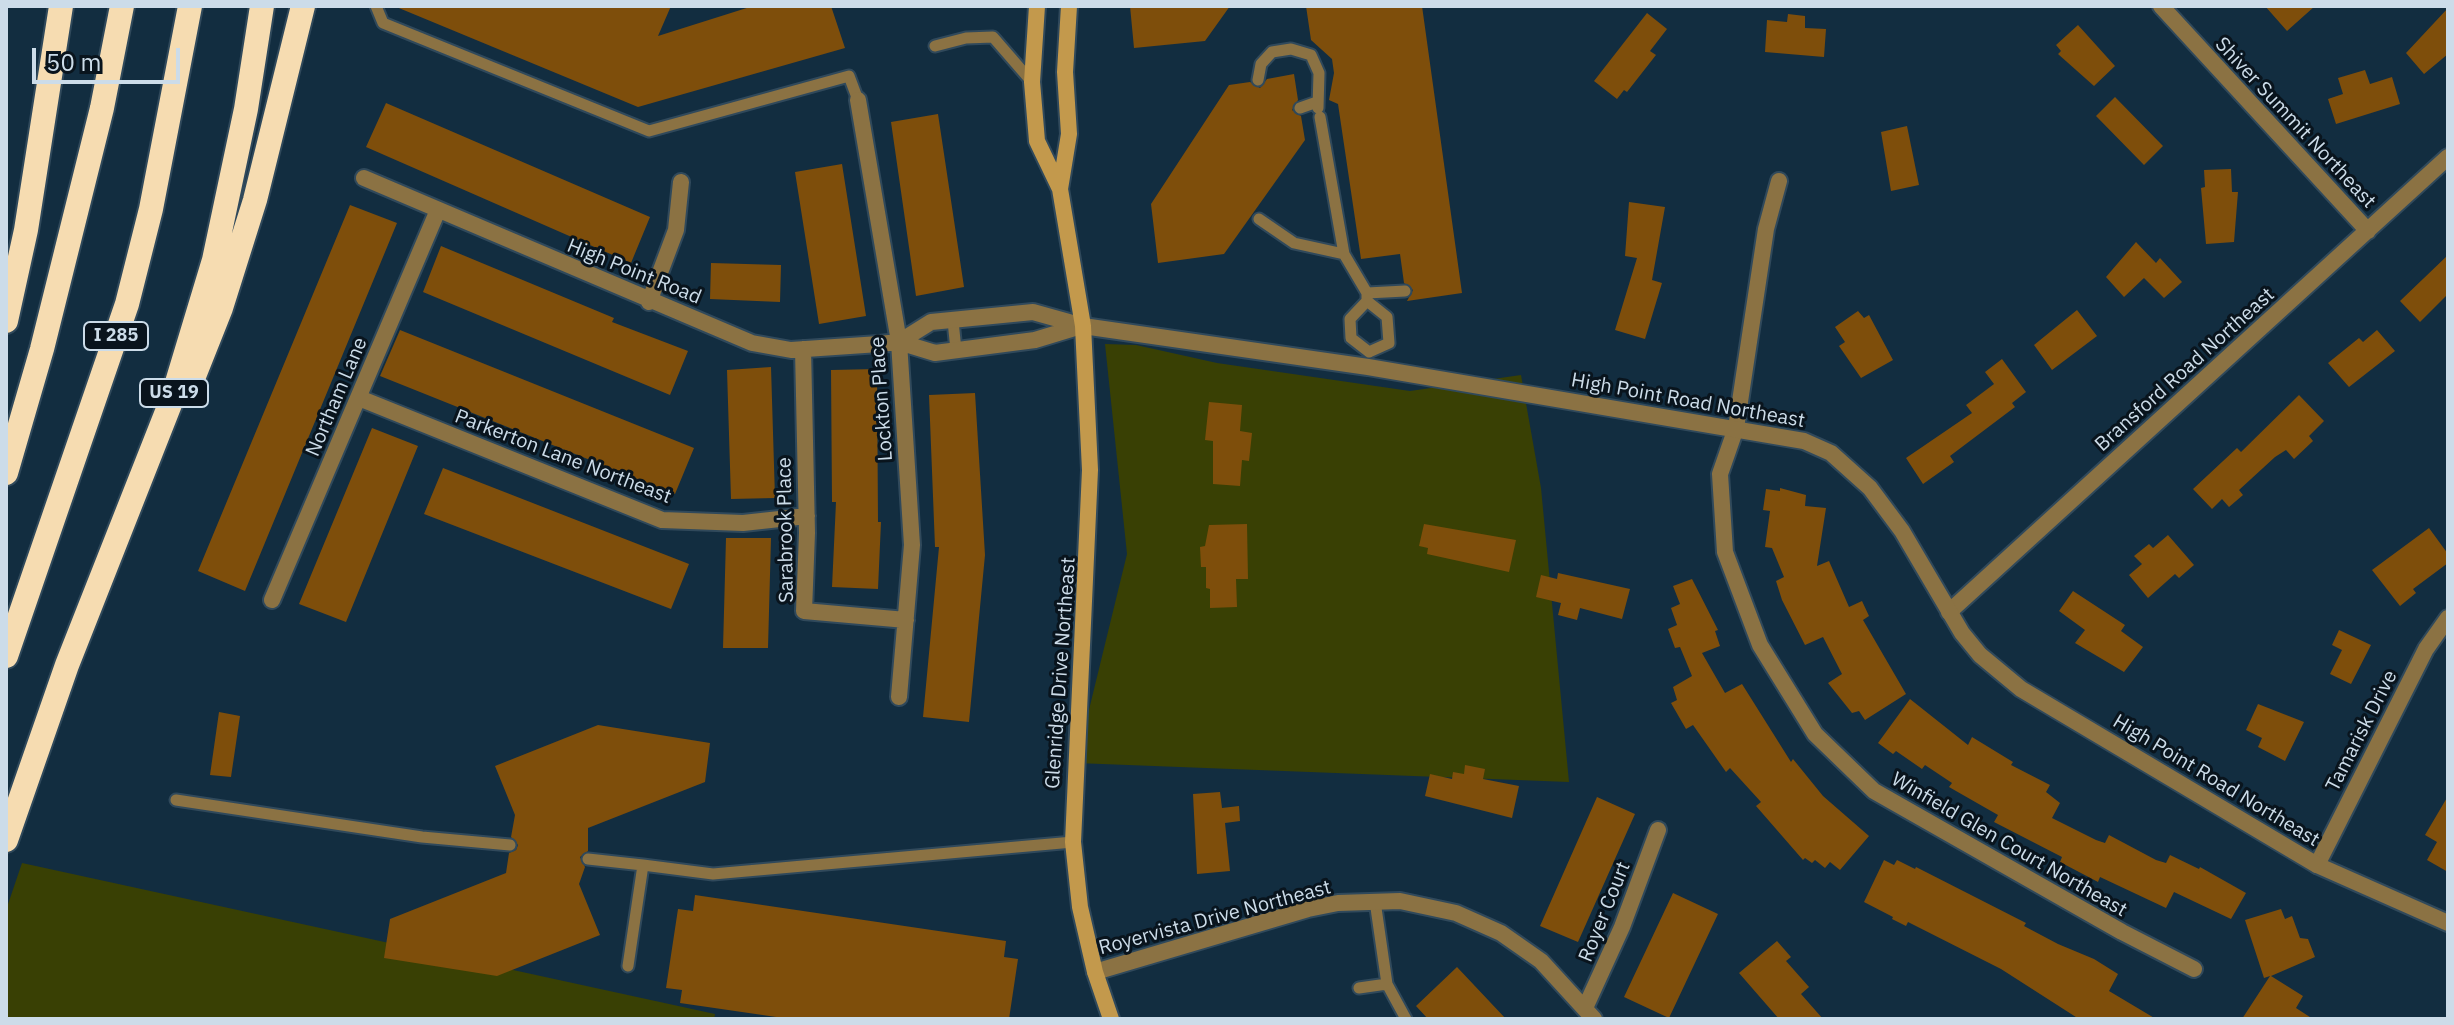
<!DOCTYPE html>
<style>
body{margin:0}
#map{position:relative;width:2454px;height:1025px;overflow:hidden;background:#122d40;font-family:"IBM Plex Sans",sans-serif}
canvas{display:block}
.frame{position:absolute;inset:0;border:8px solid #ccdce9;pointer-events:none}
.scale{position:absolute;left:32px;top:48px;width:148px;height:36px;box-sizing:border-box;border:4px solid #ccdce9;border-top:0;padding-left:10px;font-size:24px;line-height:28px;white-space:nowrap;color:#ccdce9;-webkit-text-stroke:6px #09141d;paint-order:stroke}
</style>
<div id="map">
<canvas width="2454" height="1025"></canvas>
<div class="frame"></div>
<div class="scale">50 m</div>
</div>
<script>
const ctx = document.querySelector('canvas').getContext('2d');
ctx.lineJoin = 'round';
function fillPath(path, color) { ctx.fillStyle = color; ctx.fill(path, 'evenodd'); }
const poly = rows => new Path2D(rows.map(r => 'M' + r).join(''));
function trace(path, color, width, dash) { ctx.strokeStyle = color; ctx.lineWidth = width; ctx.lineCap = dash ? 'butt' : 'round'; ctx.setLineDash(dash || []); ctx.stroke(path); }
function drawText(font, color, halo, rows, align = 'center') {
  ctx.font = font + ' "IBM Plex Sans",sans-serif'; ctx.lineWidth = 6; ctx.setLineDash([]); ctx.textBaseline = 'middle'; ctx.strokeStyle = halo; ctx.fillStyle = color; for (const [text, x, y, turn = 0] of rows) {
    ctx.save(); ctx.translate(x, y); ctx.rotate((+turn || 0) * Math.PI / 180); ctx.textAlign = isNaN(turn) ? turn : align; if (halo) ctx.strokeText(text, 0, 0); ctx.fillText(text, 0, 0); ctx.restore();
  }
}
fillPath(poly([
 [1105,344,1136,345,1217,363,1410,391,1521,375,1541,488,1569,782,1076,763,1127,554],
 [22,863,715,1014,714,1019,6,1019,6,910]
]), '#394004');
fillPath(poly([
 [394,6,671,6,658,36,753,6,831,6,845,48,638,107],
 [1130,6,1230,6,1205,41,1134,48],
 [1306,6,1422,6,1462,293,1407,301,1413,290,1404,283,1400,254,1361,259,1338,104,1329,100,1334,73,1332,59,1311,40],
 [2265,6,2315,6,2287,31],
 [2448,8,2448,54,2424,74,2406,53],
 [1647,13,1667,29,1650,51,1656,55,1627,92,1624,90,1617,99,1594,81],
 [1788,14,1805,16,1805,28,1826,29,1824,57,1765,52,1767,20,1787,22],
 [2078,25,2115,66,2094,86,2058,54,2061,51,2056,45],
 [2365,70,2370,84,2392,77,2400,104,2336,124,2328,99,2343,94,2338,78],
 [1294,74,1298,100,1292,110,1301,116,1305,140,1224,254,1158,263,1151,204,1229,85,1250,82,1260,88,1267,79],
 [2115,97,2163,146,2144,165,2096,116],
 [386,103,650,217,631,263,366,147],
 [938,114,964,287,916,296,891,122],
 [1907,126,1919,185,1891,191,1881,132],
 [842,164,866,316,819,324,795,172],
 [2231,169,2232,192,2238,192,2234,242,2206,244,2201,188,2205,187,2204,170],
 [1629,202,1665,207,1652,280,1662,283,1645,339,1615,330,1637,258,1625,256],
 [350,205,397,223,245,591,198,571],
 [2136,242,2156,263,2160,258,2182,282,2164,298,2144,278,2124,297,2106,277],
 [441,246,614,318,612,322,688,351,670,395,423,292],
 [2448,255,2448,294,2420,322,2400,301],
 [711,263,781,265,780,302,710,299],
 [2077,310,2097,336,2052,370,2034,345],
 [1858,311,1864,318,1869,315,1893,360,1861,378,1839,346,1845,342,1835,327],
 [400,330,694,448,675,494,380,376],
 [2377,330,2395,351,2349,387,2328,363,2359,338,2363,342],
 [2002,359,2026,392,2012,403,2015,407,1950,456,1954,462,1923,484,1906,458,1972,413,1966,405,1994,384,1985,372],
 [771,367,775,498,731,499,727,370],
 [877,369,878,522,881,522,878,589,832,587,836,502,832,502,831,370],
 [975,393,985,555,969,722,923,717,939,547,935,547,929,395],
 [2299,395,2324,421,2309,436,2313,441,2294,459,2286,450,2275,457,2239,490,2243,495,2229,507,2222,499,2212,509,2193,489,2237,448,2241,452],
 [1209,402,1242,405,1240,431,1252,433,1249,461,1242,460,1240,486,1213,484,1213,441,1205,440],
 [372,428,418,446,346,622,299,604],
 [443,468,689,564,671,609,424,514],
 [1780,488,1806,495,1805,506,1826,508,1817,566,1829,561,1849,607,1862,601,1869,616,1863,620,1906,694,1865,720,1859,711,1852,713,1828,683,1842,674,1823,637,1805,645,1782,600,1776,581,1784,577,1772,548,1765,547,1770,511,1763,510,1766,489,1780,491],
 [1247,524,1248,579,1236,579,1237,607,1210,608,1210,589,1206,588,1206,567,1201,567,1200,547,1205,546,1209,525],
 [1424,524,1516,540,1509,572,1427,554,1428,548,1419,546],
 [2429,528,2448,554,2448,563,2413,589,2416,593,2400,606,2372,570],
 [2168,535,2194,565,2179,578,2175,574,2148,598,2129,575,2142,564,2134,556,2149,544,2153,548],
 [726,538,771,538,768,648,723,648],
 [1558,573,1630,589,1622,619,1580,608,1577,620,1558,615,1561,603,1536,597,1541,575,1557,579],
 [1692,579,1718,630,1715,631,1720,646,1702,653,1725,693,1742,684,1791,762,1793,759,1823,796,1869,836,1840,870,1830,862,1825,868,1815,860,1812,863,1805,858,1803,860,1756,806,1761,802,1730,768,1726,772,1693,725,1686,729,1671,703,1677,700,1673,687,1692,676,1680,647,1675,648,1668,629,1677,625,1671,608,1680,604,1673,586],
 [2073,591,2125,625,2121,631,2143,647,2124,672,2075,643,2085,630,2059,611],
 [2339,630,2371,645,2351,684,2330,674,2342,650,2332,645],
 [1910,699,1968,745,1972,737,2013,762,2011,765,2050,785,2046,792,2060,803,2052,818,2096,840,2105,843,2109,835,2156,860,2166,863,2170,855,2199,869,2200,867,2246,893,2231,919,2174,892,2166,908,2100,877,2098,882,2060,862,2062,857,1994,822,1998,815,1949,787,1952,783,1925,765,1922,769,1896,751,1893,754,1878,743],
 [2258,704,2304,722,2285,761,2258,747,2262,738,2246,730],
 [219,712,240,716,231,777,210,775],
 [598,725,710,743,705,782,588,828,588,851,580,857,585,867,579,884,600,935,497,976,384,958,390,919,506,873,509,853,516,850,518,845,511,837,515,815,495,766],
 [1465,765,1485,769,1483,779,1519,786,1512,818,1425,796,1430,774,1452,779,1453,772,1464,774],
 [1220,792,1222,808,1239,806,1240,821,1225,823,1230,871,1197,874,1193,794],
 [2448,796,2448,872,2427,860,2437,842,2425,835],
 [1597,797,1635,814,1578,942,1540,926],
 [1884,860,1894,865,1897,860,1915,869,1916,867,2026,923,2024,926,2058,944,2094,959,2118,974,2109,991,2156,1019,2079,1019,2001,969,1908,922,1906,926,1892,919,1893,917,1864,902],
 [1673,893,1718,914,1669,1018,1624,997],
 [695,895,1006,941,1004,957,1018,959,1009,1019,790,1019,680,1003,682,990,666,988,678,909,693,911],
 [2281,909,2285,919,2292,916,2300,938,2308,939,2315,957,2271,976,2303,996,2296,1008,2313,1019,2242,1019,2270,976,2264,978,2245,920],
 [1777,941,1791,957,1786,961,1809,987,1801,994,1823,1019,1779,1019,1739,973],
 [1457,967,1506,1019,1428,1019,1416,1006]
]), '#7e4e0b');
const service = poly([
 [376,6,383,23,649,131,849,76,858,100],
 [935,46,966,38,993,37,1032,82],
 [1258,80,1261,64,1272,52,1291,49,1311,55,1319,73,1318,108],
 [1300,108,1317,102],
 [1320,117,1344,254],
 [1259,219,1294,243,1344,254,1367,293,1367,301,1387,317,1389,343,1369,352],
 [1367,293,1405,291],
 [1367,301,1350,319,1351,338,1369,352],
 [953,321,956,350],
 [176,800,422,837,510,845],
 [588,859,643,865],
 [1375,901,1387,984,1406,1019],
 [628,966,643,865,713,874,1073,842],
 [1359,988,1387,984]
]);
const minor = poly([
 [2161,6,2368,231],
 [858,100,899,342,912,545,899,697],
 [364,178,752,343,791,350,879,344,899,342,931,322,1033,312,1083,326],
 [1779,181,1766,229,1736,428,1720,474,1725,552,1760,645,1815,734,1874,791,2122,932,2194,969],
 [649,302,676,230,681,182],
 [899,342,935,353,1035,340,1081,326],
 [803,349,807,533,804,611,906,620],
 [359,398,662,520,743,523,807,516],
 [272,600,438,210],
 [1949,612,2448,157],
 [2317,865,2426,649,2448,618],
 [1095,972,1308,909,1338,903,1400,901,1456,913,1501,933,1541,961,1594,1019],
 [1585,1008,1622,927,1658,830]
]);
const tertiary = poly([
 [1083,326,1368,367,1804,441,1831,453,1870,488,1902,531,1962,633,1980,655,2021,689,2317,865,2448,923]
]);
const secondary = poly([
 [1037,6,1032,82,1037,141,1060,189],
 [1069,6,1065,72,1069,134,1060,189,1083,326,1090,470,1073,842,1080,907,1095,972,1111,1019]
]);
const motorway = poly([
 [6,321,26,230,61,6],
 [192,381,221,308,255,200,303,6],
 [6,473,42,349,102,108,122,6],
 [6,656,127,304,151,209,190,6],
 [6,840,67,665,172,399,214,260,246,109,262,6]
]);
trace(service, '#30495b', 15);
trace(minor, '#30495b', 20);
trace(tertiary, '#30495b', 20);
trace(secondary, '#30495b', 20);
trace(motorway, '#30495b', 28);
trace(service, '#8b7243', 11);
trace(minor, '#8b7243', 16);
trace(tertiary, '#8b7243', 16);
trace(secondary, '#c3994c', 16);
trace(motorway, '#f6dcb1', 24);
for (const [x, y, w] of [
 [116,336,64],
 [174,393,68]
]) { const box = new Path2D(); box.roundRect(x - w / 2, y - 14, w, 28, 6); ctx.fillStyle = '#09141d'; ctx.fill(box); trace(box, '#ccdce9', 2); }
drawText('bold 18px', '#ccdce9', null, [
 ["I 285",116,336],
 ["US 19",174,393]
]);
drawText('20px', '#ccdce9', '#09141d', [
 ["Shiver Summit Northeast",2295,123,47],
 ["High Point Road",634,272,22],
 ["Bransford Road Northeast",2185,370,-42],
 ["Northam Lane",337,397,-67],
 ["Lockton Place",882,399,-94],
 ["High Point Road Northeast",1688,401,10],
 ["Parkerton Lane Northeast",563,457,21],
 ["Sarabrook Place",786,530,-91],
 ["Glenridge Drive Northeast",1061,673,-86],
 ["Tamarisk Drive",2362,731,-63],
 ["High Point Road Northeast",2216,781,31],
 ["Winfield Glen Court Northeast",2009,845,30],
 ["Royer Court",1605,912,-68],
 ["Royervista Drive Northeast",1215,918,-15]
]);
</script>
